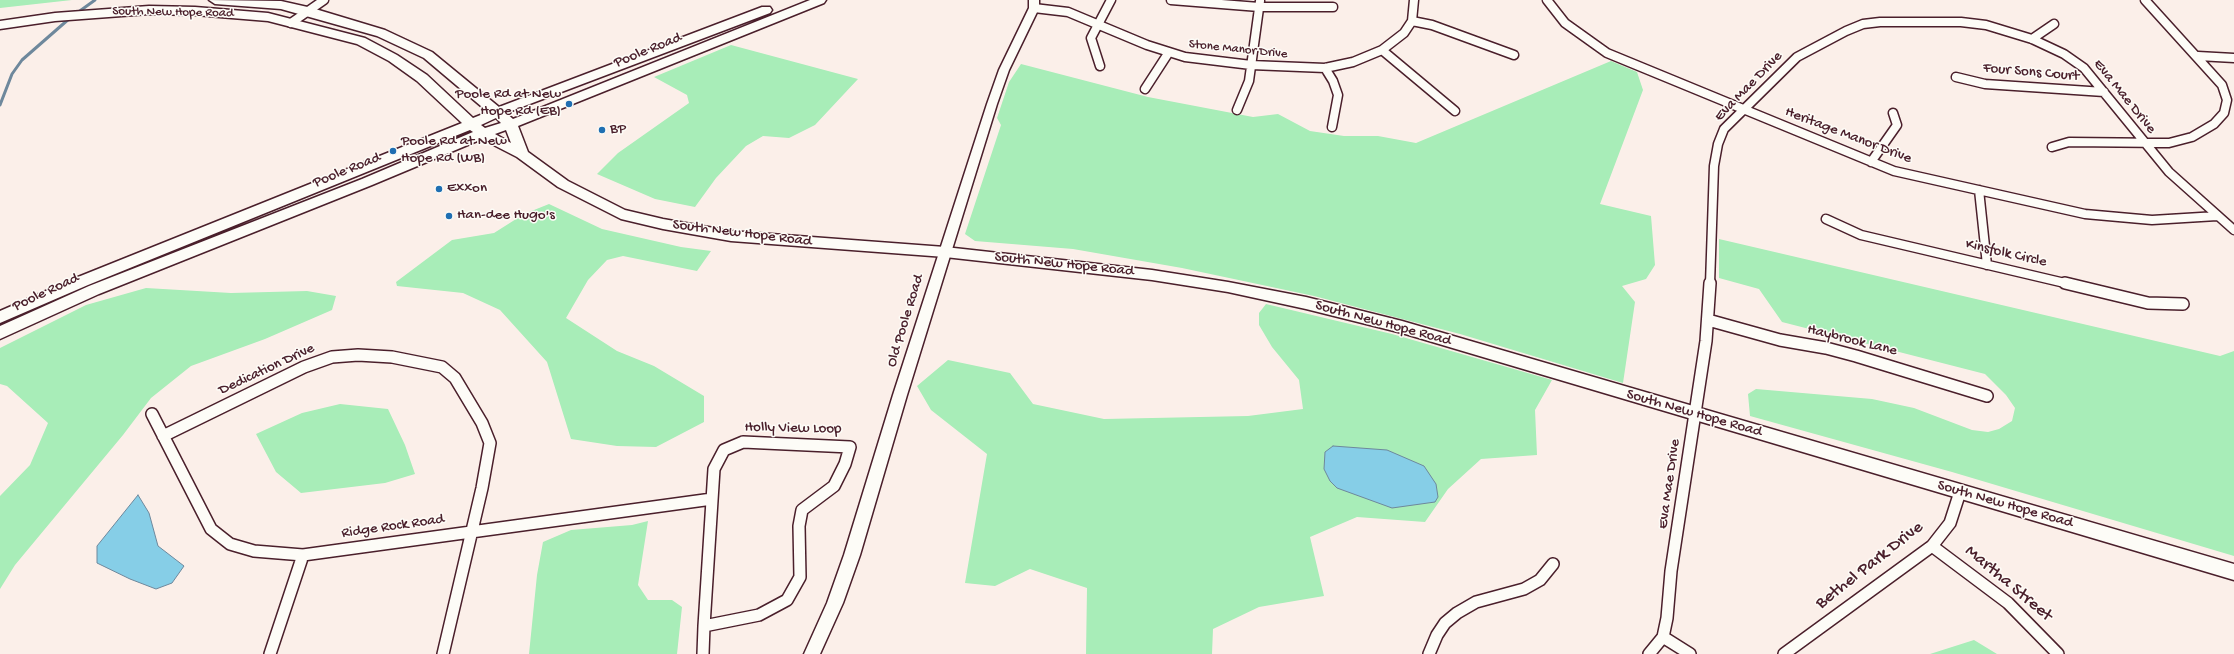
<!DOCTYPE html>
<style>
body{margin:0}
canvas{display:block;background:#fbefe9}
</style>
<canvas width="2234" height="654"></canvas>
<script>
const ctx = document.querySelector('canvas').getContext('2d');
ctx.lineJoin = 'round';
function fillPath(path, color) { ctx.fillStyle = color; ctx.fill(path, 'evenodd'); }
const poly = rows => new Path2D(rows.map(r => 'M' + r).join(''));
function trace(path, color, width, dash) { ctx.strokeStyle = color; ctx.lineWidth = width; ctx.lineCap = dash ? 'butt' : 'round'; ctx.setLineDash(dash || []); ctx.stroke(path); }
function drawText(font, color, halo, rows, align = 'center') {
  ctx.font = font + ' "Gochi Hand",sans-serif'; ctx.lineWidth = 3; ctx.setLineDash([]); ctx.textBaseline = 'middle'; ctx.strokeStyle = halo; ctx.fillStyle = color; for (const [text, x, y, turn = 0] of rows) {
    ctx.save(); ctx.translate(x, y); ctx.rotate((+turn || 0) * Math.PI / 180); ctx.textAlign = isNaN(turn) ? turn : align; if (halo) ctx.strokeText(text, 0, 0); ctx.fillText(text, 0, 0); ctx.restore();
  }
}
fillPath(poly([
 [0,0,72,0,0,8],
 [731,45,858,79,815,125,789,138,763,136,746,146,716,178,695,207,655,199,597,174,618,153,689,103,687,95,654,77],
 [1611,61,1637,72,1643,90,1600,204,1651,216,1655,265,1646,279,1622,286,1635,302,1623,383,1460,334,1314,296,1182,268,1073,249,975,241,965,234,1001,125,997,118,1009,82,1021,64,1148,97,1253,117,1278,114,1310,131,1344,136,1378,136,1416,143],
 [549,204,602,229,681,247,711,251,697,271,623,256,607,260,588,280,566,318,617,351,654,366,704,396,704,422,656,447,617,446,571,439,547,362,500,310,463,293,397,286,396,282,452,240,494,233,524,214],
 [1719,239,2220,356,2234,351,2234,556,1952,472,1750,416,1748,394,1756,389,1872,399,1914,408,1972,430,1988,432,1999,429,2012,421,2015,408,2006,395,1985,374,1782,322,1759,289,1719,278],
 [146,288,231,293,307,291,336,296,332,310,265,339,191,366,151,398,123,435,15,565,0,589,0,496,30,465,48,423,7,386,0,384,0,348,86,305],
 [1266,304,1392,334,1552,380,1535,410,1537,455,1481,459,1448,489,1425,522,1357,517,1310,537,1324,596,1259,607,1213,629,1212,654,1086,654,1087,588,1030,569,995,586,965,583,987,454,931,410,917,386,948,360,1010,373,1033,404,1104,419,1248,416,1303,409,1299,380,1272,347,1259,325,1259,313],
 [340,404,388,409,405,445,415,474,385,483,301,493,276,472,256,434,302,413],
 [648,521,638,585,648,600,672,600,682,607,677,654,529,654,537,575,543,542,571,530,632,525],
 [1974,640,1997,654,1930,654]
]), '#a8edb8');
const water = poly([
 [1333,446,1387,450,1424,466,1436,484,1438,497,1435,502,1392,508,1337,488,1330,481,1324,469,1325,452,1333,446],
 [138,495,149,513,158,546,184,566,172,583,156,589,130,579,97,563,97,546,138,495]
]);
fillPath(water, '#86cee7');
trace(water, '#6e889c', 1);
trace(poly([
 [77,13,95,0],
 [0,105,12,74,22,60,70,18]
]), '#6e889c', 3);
const minorFar1 = poly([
 [1171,0,1259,7,1333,7],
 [1547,0,1565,23,1607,53,1894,171,2085,214,2152,220,2217,216],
 [1034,8,1068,12,1147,45,1185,57,1251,65,1325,68,1353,62,1382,50,1404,33,1412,21,1414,0],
 [1412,21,1432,25,1514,55],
 [291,23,324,0],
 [2032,39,2054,24],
 [1382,50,1455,111],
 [2198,56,2234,58],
 [1100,66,1091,38,1111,0],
 [1325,68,1333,81,1338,95,1332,127],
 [1956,77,1985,84,2104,92],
 [1145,89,1169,52],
 [1237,110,1249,81,1260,1],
 [2052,147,2069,142,2169,143,2192,137,2214,124,2224,113,2227,100,2222,85,2145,0],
 [1871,162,1897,125,1893,113],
 [1979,190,1987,265],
 [1826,219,1861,235,2069,284],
 [1710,284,1714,166,1718,144,1724,129,1797,57,1846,31,1863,24,1880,22,1961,22,1986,25,2032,39,2064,54,2084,68,2169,172,2234,230]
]);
const minor = poly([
 [2065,283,2148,303,2183,304],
 [1708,320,1780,340,1826,348,1856,356,1987,396],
 [152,414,211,529,230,544,254,551,303,555,712,499],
 [163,436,304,367,332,357,358,355,392,357,442,367,455,378,482,423,490,443,482,488,443,654],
 [743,442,850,447,845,464,834,486,802,510,799,526,800,577,787,600,759,615,704,626,714,469,724,450,743,442],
 [1932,546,2008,603,2058,654],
 [1663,637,1690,654],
 [270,654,303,555],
 [703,654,704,626],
 [1429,654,1437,635,1445,623,1457,613,1476,602,1524,589,1540,580,1553,564],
 [1649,654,1663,637,1667,618,1671,571,1706,341,1710,283],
 [1784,654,1932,546,1950,523,1960,492]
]);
const tertiary = poly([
 [1029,0,1039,0,1039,8,1009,70,997,104,907,395,860,555,843,603,820,654,804,654,827,603,844,555,893,395,987,104,999,70,1029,8,1029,0]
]);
const primary = poly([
 [209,0,281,1,312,8,385,30,432,52,499,107,762,7,770,7,772,10,770,13,506,113,513,119,810,0,826,0,824,3,518,126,528,152,568,181,625,210,663,219,731,231,945,247,1152,270,1228,282,1306,297,1402,321,2234,564,2234,580,1402,333,1306,309,1228,292,1152,280,945,257,731,241,663,229,621,219,558,187,517,157,482,139,372,185,99,294,0,339,0,326,89,286,362,179,473,132,470,130,88,285,0,323,0,311,78,277,462,123,417,81,389,61,357,44,268,21,195,15,149,14,55,21,0,29,0,21,55,13,149,6,195,7,268,13,365,38,397,55,427,75,473,118,488,112,424,58,377,36,281,9,215,4,209,0],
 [496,118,501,123,485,128,481,125,496,118],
 [506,130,511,143,495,134,506,130]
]);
trace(minorFar1, '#4a1f2b', 11);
trace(minor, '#4a1f2b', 14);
trace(tertiary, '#4a1f2b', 3);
trace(primary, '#4a1f2b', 3);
trace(minorFar1, '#fdfcf7', 8);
trace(minor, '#fdfcf7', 11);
fillPath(tertiary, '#fdfcf7');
fillPath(primary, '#fdfcf7');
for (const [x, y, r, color] of [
 [569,104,4,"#1f6fb2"],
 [602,130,4,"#1f6fb2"],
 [393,151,4,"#1f6fb2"],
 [439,189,4,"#1f6fb2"],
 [449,216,4,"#1f6fb2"]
]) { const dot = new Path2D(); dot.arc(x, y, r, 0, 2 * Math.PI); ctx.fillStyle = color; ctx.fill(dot); trace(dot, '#fdfcf7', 1.5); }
drawText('13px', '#4a1f2b', '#fdfcf7', [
 ["South New Hope Road",173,13,1],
 ["Stone Manor Drive",1238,50,6]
]);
drawText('15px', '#4a1f2b', '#fdfcf7', [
 ["Poole Road",648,51,-22],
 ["Four Sons Court",2031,73,5],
 ["Eva Mae Drive",1749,87,-46],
 ["Eva Mae Drive",2124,97,51],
 ["Heritage Manor Drive",1848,136,21],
 ["Poole Road",347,171,-22],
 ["South New Hope Road",742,234,7],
 ["Kinsfolk Circle",2006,254,13],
 ["South New Hope Road",1064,265,6],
 ["Poole Road",46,293,-25],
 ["Old Poole Road",906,321,-73],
 ["South New Hope Road",1383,324,15],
 ["Haybrook Lane",1852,341,14],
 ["Dedication Drive",267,370,-25],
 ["South New Hope Road",1694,414,16],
 ["Holly View Loop",793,429,1],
 ["Eva Mae Drive",1670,484,-82],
 ["South New Hope Road",2005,505,16],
 ["Ridge Rock Road",393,527,-8]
]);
drawText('15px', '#4a1f2b', '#fdfcf7', [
 ["Poole Rd at New",561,95,"right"],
 ["Hope Rd (EB)",561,112,"right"],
 ["BP",610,130],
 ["Poole Rd at New",401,142],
 ["Hope Rd (WB)",401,159],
 ["Exxon",447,189],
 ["Han-dee Hugo's",457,216]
], 'left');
drawText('18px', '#4a1f2b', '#fdfcf7', [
 ["Bethel Park Drive",1870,566,-38],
 ["Martha Street",2008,584,40]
]);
</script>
